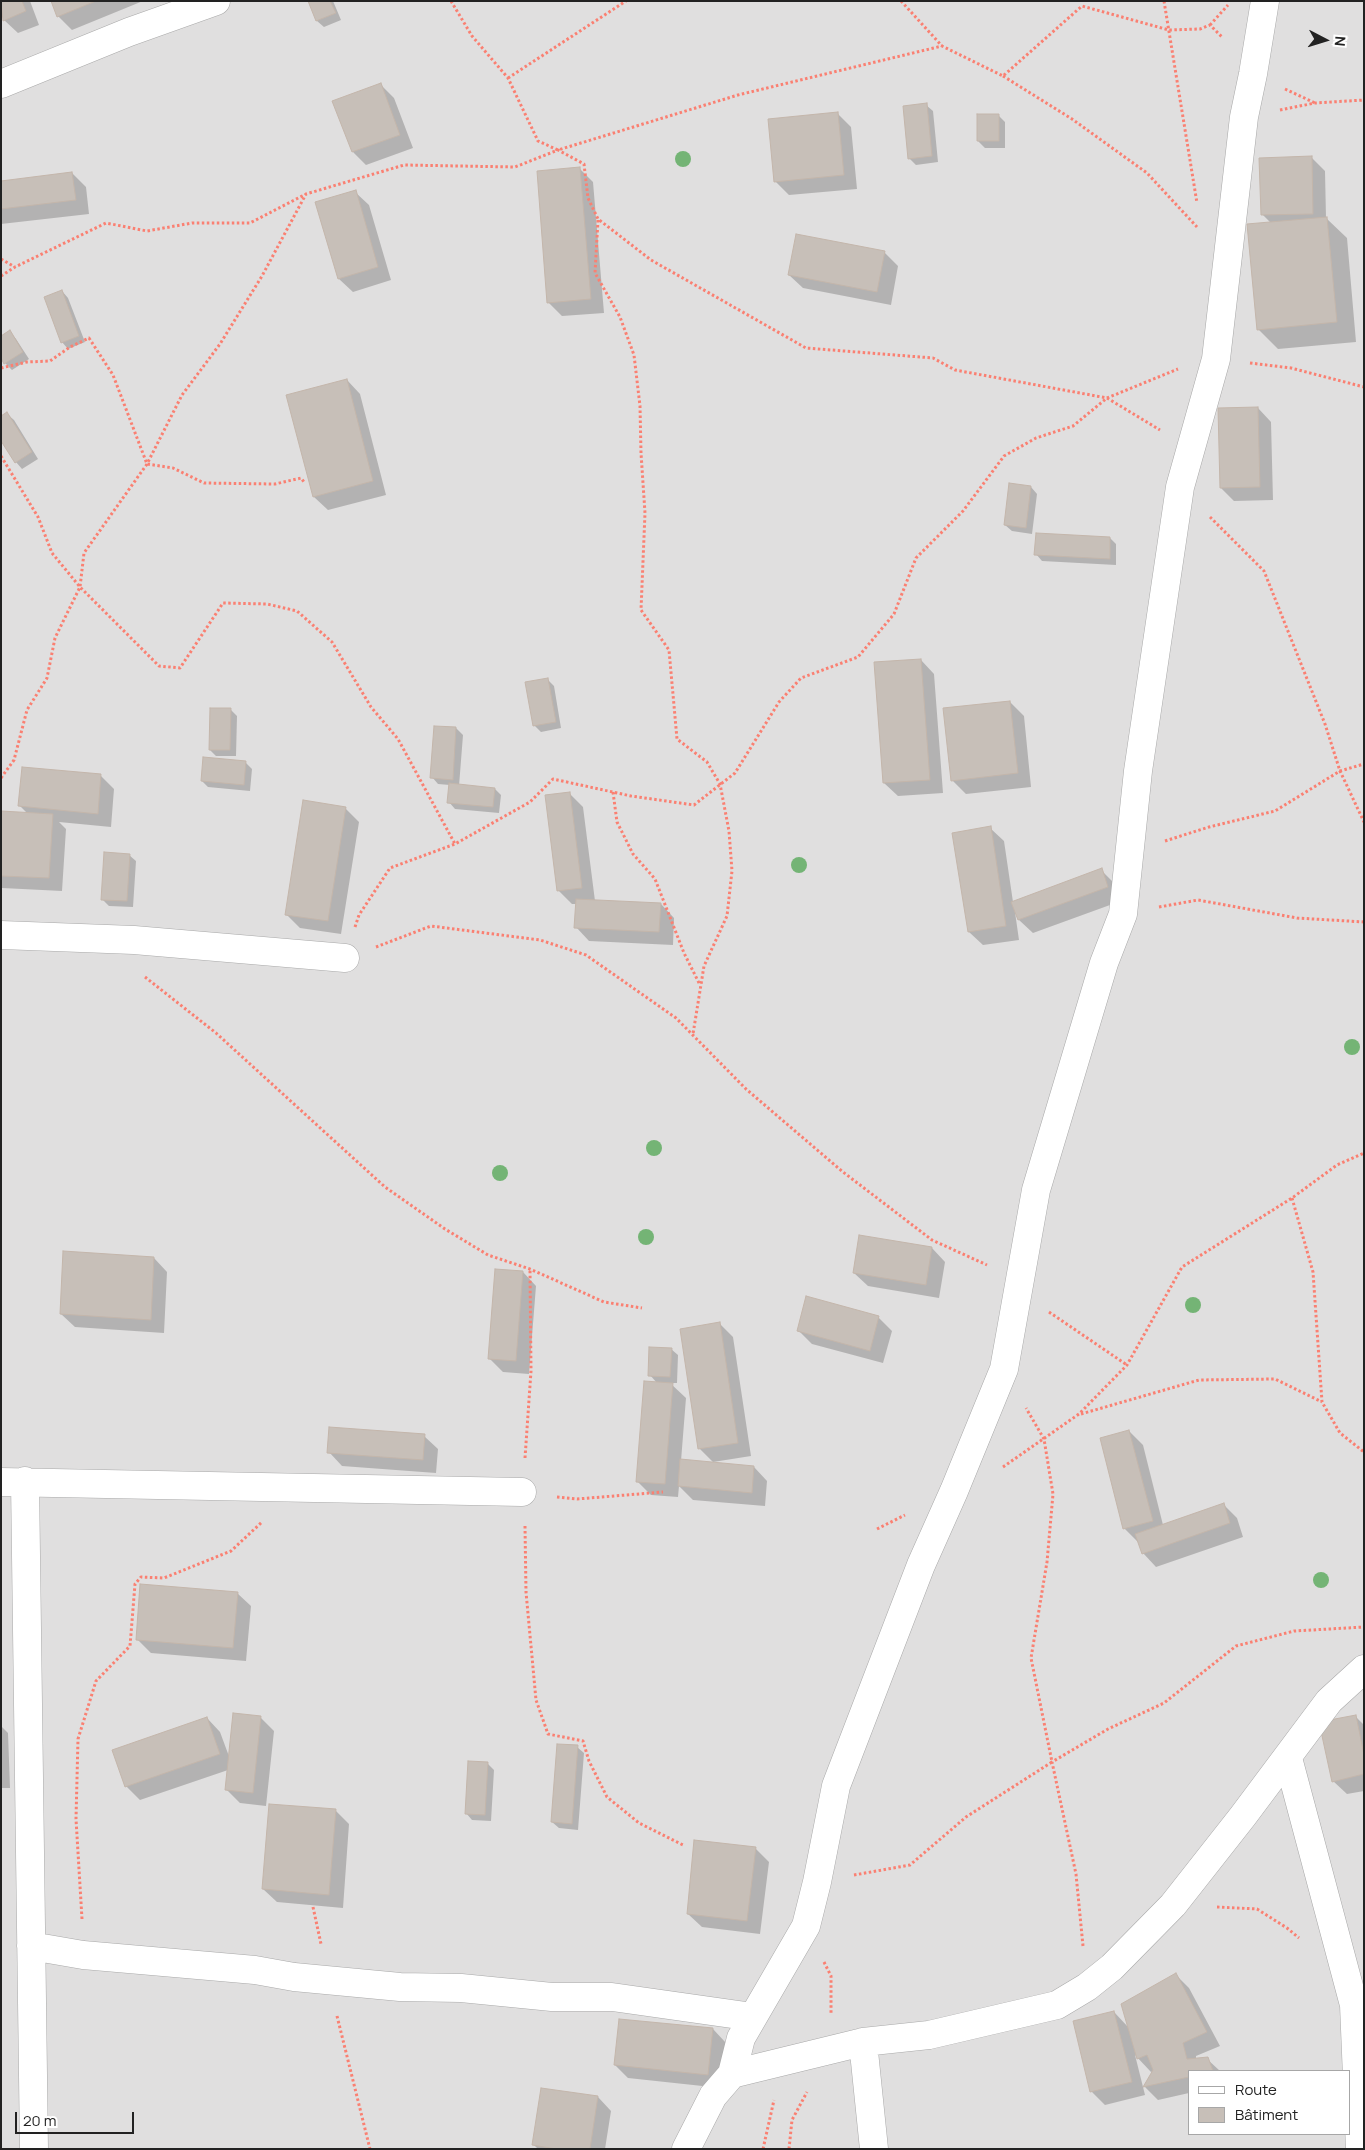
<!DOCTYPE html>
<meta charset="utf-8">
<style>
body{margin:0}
#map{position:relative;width:1365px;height:2150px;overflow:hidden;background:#f2efe9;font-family:Manrope,sans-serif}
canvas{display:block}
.frame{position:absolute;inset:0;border:2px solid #222;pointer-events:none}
.legend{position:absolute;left:1188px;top:2070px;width:162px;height:65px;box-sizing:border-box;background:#fff;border:1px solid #a7a7a7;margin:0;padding:6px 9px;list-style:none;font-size:15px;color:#222}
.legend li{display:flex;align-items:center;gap:10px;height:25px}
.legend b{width:25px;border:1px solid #a7a7a7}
.north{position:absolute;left:1300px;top:15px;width:50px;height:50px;-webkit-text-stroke:4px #fff;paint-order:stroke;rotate:95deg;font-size:14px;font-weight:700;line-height:20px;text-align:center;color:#222}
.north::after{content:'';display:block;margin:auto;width:18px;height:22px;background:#222;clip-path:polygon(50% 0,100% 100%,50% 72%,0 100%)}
.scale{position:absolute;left:15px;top:2112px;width:119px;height:22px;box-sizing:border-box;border:2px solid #222;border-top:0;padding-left:6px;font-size:15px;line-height:18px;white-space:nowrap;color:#222;-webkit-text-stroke:4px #fff;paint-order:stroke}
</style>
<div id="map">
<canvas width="1365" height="2150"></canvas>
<div class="frame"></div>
<ul class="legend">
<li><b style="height:6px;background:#fff"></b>Route</li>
<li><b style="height:14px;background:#c7bfb8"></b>Bâtiment</li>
</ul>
<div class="north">N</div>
<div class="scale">20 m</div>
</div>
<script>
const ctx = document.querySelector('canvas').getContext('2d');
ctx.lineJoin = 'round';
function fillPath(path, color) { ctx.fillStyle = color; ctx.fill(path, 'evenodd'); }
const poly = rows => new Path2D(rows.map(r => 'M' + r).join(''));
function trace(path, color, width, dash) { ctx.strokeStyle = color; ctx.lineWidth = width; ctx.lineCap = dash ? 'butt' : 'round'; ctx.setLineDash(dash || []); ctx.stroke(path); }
fillPath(poly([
 [1,1,1364,1,1364,2149,1,2149],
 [1189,2071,1349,2071,1349,2134,1189,2134]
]), '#e0dfdf');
fillPath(poly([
 [1,1,30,1,39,25,18,33,4,20,1,13],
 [52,1,143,1,72,30,58,16],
 [333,1,341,20,324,27,317,21,309,2],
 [380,84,394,98,413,148,366,165,353,152],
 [926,105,933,111,938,162,916,165,909,158],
 [838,114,851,127,857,189,789,195,775,181],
 [998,115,1005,122,1005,148,985,148,978,141],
 [1311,157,1325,171,1326,218,1347,238,1356,342,1278,349,1258,329,1271,223,1262,214],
 [579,168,593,182,604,313,562,316,548,302],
 [72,173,86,187,89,214,1,224,1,182],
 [355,192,369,205,391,280,353,292,339,279],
 [884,252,898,266,891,305,803,288,789,275],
 [62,291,68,298,85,342,68,349,62,342],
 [10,332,16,339,29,359,12,370,5,363],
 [347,380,360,394,386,495,328,510,314,497],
 [1258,408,1271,422,1273,500,1234,501,1221,488],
 [7,414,14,420,38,459,22,469,16,462],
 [1031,487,1037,494,1032,534,1012,531,1005,525],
 [1110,538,1116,544,1116,565,1042,561,1036,554],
 [921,660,934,674,943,793,898,796,884,783],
 [548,680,554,686,561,728,541,732,534,725],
 [1010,702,1024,716,1031,787,966,794,953,781],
 [230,709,237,716,236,756,216,756,210,750],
 [435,727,456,728,463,735,459,786,495,789,501,795,499,813,455,809,449,802,450,785,438,784,432,777],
 [245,762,252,769,250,791,208,787,202,781],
 [101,776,114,789,111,827,59,822,66,829,62,891,2,888,1,812,28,814,20,806],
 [569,793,583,807,595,901,661,904,674,918,673,945,589,941,576,927,577,904,572,904,558,890],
 [345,808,359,822,341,934,300,928,286,914],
 [990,828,1004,841,1013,902,1101,870,1115,884,1121,901,1033,933,1019,920,1015,912,1019,940,983,945,969,932],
 [129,855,136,861,133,907,109,906,102,899],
 [932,1248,945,1262,939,1298,868,1286,854,1273],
 [154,1258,167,1272,164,1333,75,1327,61,1314],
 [523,1272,536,1286,529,1374,503,1372,489,1358],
 [878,1317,892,1331,883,1363,812,1344,798,1330],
 [720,1324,733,1337,751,1456,713,1462,700,1449],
 [671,1349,678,1355,677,1383,670,1383,686,1398,681,1461,754,1467,767,1481,765,1506,693,1500,679,1486,678,1497,651,1495,638,1482,657,1383,650,1375],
 [1129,1431,1143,1445,1163,1525,1223,1504,1237,1518,1243,1537,1156,1567,1143,1553,1138,1542,1124,1528],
 [424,1436,438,1449,436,1473,342,1466,329,1452],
 [237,1593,251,1606,246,1661,151,1653,137,1639],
 [235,1715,261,1718,274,1731,266,1806,240,1803,226,1789,228,1770,140,1800,126,1786,207,1718,220,1732,230,1759],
 [1355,1716,1364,1725,1364,1791,1347,1794,1333,1781],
 [1,1726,8,1733,10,1788,1,1788],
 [577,1747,584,1753,578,1830,559,1828,552,1822],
 [488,1764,494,1770,491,1821,472,1820,466,1813],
 [336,1811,349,1824,343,1908,277,1902,263,1889],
 [755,1848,769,1862,760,1934,702,1927,688,1914],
 [1176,1975,1189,1988,1220,2046,1196,2056,1196,2059,1207,2059,1220,2071,1189,2071,1189,2093,1158,2100,1145,2087,1154,2071,1151,2072,1135,2055,1145,2095,1105,2105,1092,2092,1074,2022,1114,2012,1129,2028],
 [620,2020,713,2029,726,2043,721,2088,628,2078,615,2065],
 [598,2097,611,2111,605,2149,538,2149,534,2145]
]), '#0003');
const building = poly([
 [1,1,22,1,26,11,3,21,1,1],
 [51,1,96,1,57,17,51,1],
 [308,1,330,1,336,13,316,21,308,1],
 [381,83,400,135,352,152,332,101,381,83],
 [927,103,932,156,908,159,903,106,927,103],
 [838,112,844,175,774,182,768,119,838,112],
 [977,114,999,114,999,141,977,141,977,114],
 [1312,156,1313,214,1261,215,1259,158,1312,156],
 [580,167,591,299,547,303,537,171,580,167],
 [72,172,76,200,1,209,1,181,72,172],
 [356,190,378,267,338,279,315,202,356,190],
 [1327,217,1337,322,1257,330,1247,224,1327,217],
 [796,234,885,251,877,292,788,275,796,234],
 [62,290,79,336,61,343,44,297,62,290],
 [10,330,23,352,4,364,1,358,1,336,10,330],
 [347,379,373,481,313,497,286,395,347,379],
 [1258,407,1260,487,1220,488,1218,408,1258,407],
 [7,412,32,452,15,463,1,441,1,416,7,412],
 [1009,483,1031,486,1026,528,1004,525,1009,483],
 [1036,533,1110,537,1110,559,1034,555,1036,533],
 [921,659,930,780,883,783,874,662,921,659],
 [548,678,556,722,533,726,525,682,548,678],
 [1010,701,1018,773,951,781,943,708,1010,701],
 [210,708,231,708,230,750,209,750,210,708],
 [434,726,456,727,453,780,430,778,434,726],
 [203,757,246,761,244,785,201,781,203,757],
 [22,767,101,774,98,814,18,806,22,767],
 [449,783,495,788,493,807,447,803,449,783],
 [570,792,582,888,557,891,545,795,570,792],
 [303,800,346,807,328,921,285,915,303,800],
 [1,811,53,814,49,878,1,876,1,811],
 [991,826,1006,926,968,932,952,833,991,826],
 [104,852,130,854,127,901,101,900,104,852],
 [1102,868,1108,887,1018,920,1011,902,1102,868],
 [576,899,661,903,659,932,574,928,576,899],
 [859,1235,932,1247,926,1285,853,1273,859,1235],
 [63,1251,154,1257,151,1320,60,1314,63,1251],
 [495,1269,523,1271,516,1361,488,1359,495,1269],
 [806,1296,879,1316,870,1351,797,1331,806,1296],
 [720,1322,738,1443,698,1449,680,1329,720,1322],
 [649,1347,672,1348,670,1377,648,1376,649,1347],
 [644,1381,673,1383,665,1484,636,1482,644,1381],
 [329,1427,425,1434,423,1460,327,1453,329,1427],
 [1129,1430,1153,1521,1123,1529,1100,1438,1129,1430],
 [680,1459,754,1466,752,1493,678,1486,680,1459],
 [1224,1503,1230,1523,1142,1554,1135,1534,1224,1503],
 [140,1584,238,1592,233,1648,136,1640,140,1584],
 [233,1713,261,1716,253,1793,225,1790,233,1713],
 [1356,1715,1364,1755,1364,1774,1332,1782,1319,1722,1356,1715],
 [207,1717,220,1754,125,1787,112,1750,207,1717],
 [557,1744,578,1745,572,1824,551,1822,557,1744],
 [468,1761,488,1762,485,1815,465,1814,468,1761],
 [269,1804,336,1809,329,1895,262,1889,269,1804],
 [694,1840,756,1847,747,1921,687,1914,694,1840],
 [1176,1973,1207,2032,1183,2043,1187,2059,1208,2057,1213,2071,1189,2071,1189,2077,1143,2087,1153,2070,1147,2055,1137,2059,1121,2004,1176,1973],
 [1114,2011,1132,2082,1090,2092,1073,2021,1114,2011],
 [619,2019,713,2028,708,2075,614,2065,619,2019],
 [541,2088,598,2096,590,2149,556,2149,532,2145,541,2088]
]);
fillPath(building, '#c7bfb8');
trace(building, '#c4b6ab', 1);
const street = poly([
 [1,84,129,32,216,1],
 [1,935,134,940,345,958],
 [25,1481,34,2149],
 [1,1482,522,1492],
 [1288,1758,1354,2005,1360,2149],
 [31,1946,83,1955,255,1970,294,1977,400,1987,461,1988,552,1997,612,1997,753,2017],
 [863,2042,874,2149],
 [732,2074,863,2042,929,2035,1057,2005,1087,1987,1112,1967,1173,1905,1243,1816,1329,1701,1364,1669],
 [686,2149,713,2096,732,2074,741,2038,806,1926,817,1882,836,1786,921,1565,954,1491,1004,1369,1036,1190,1104,963,1123,914,1138,771,1180,487,1216,359,1244,117,1253,74,1265,1]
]);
trace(street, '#a9a9a9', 29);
trace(poly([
 [451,1,472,36,508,78,538,141,558,150,738,95,942,46,1003,76,1082,6,1169,30,1200,29,1210,25,1223,38],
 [901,1,942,46],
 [1164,1,1197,203],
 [1210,25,1228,5],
 [1003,76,1072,119,1147,173,1197,227],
 [508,78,626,1],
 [1285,89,1315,103],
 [1280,110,1315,103,1364,100],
 [598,220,595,273,620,317,634,355,640,406,641,453,645,513,641,610,669,650,677,739,707,762,720,784,729,831,732,871,727,916,704,966,693,1034],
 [1,259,15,267],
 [1,276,15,267,106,223,147,231,192,223,250,223,306,194],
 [1250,363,1291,368,1364,387],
 [1,368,27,362,50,361,70,347,89,338,113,375,147,464,173,468,204,483,275,484,301,478,304,482],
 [1,456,38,517,52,553,80,587,159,666,180,668,223,603,267,604,297,611,332,642,371,707,398,739,455,844],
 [1210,517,1264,571,1325,724,1340,771,1364,822],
 [1,778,14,760,27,710,47,678,55,638,80,587,84,553,147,464,182,395,220,344,262,276,306,194,404,165,515,167,558,150,584,164,588,198,598,219,651,260,806,348,933,358,955,370,1107,398,1178,369],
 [613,792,617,822,633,854,655,879,684,953,700,985],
 [1165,841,1209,827,1275,811,1340,771,1364,764],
 [1159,907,1198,900,1297,918,1364,922],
 [355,927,359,915,390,868,455,844,530,802,553,779,631,796,694,805,735,773,779,702,801,678,858,657,894,614,916,558,963,511,1004,456,1036,438,1073,426,1107,398,1160,430],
 [376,947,431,926,540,940,586,955,676,1018,746,1089,843,1172,932,1240,987,1265],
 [145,977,216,1033,385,1187,445,1229,488,1255,530,1269,604,1302,642,1308],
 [1292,1198,1313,1272,1322,1402,1340,1433,1364,1452],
 [1049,1312,1127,1365],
 [1081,1414,1199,1380,1275,1379,1322,1402],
 [525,1458,531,1371,530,1269],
 [1003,1467,1079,1414,1127,1365,1182,1267,1292,1198,1337,1165,1364,1153],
 [557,1497,577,1499,663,1492],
 [525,1526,526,1592,536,1700,548,1734,583,1741,589,1761,607,1797,639,1823,685,1846],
 [877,1529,905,1515],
 [854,1875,910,1865,966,1817,1052,1762,1031,1658,1047,1562,1053,1494,1044,1439,1026,1408],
 [313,1907,321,1944],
 [1217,1907,1257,1909,1287,1928,1299,1938],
 [82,1919,76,1819,78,1739,96,1681,130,1646,135,1584,141,1577,164,1578,231,1551,262,1522],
 [1083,1946,1076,1874,1052,1762,1108,1729,1164,1703,1236,1646,1294,1631,1364,1627],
 [824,1962,831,1976,831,2014],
 [337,2016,370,2149],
 [763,2149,774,2100],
 [789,2149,792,2120,807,2092]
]), '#fa8072', 3, [2.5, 2.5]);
trace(street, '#fff', 28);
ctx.fillStyle = '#74b475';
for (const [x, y] of [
 [683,159],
 [799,865],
 [1352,1047],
 [654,1148],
 [500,1173],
 [646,1237],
 [1193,1305],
 [1321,1580]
]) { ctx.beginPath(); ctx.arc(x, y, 8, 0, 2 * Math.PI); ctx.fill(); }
</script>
